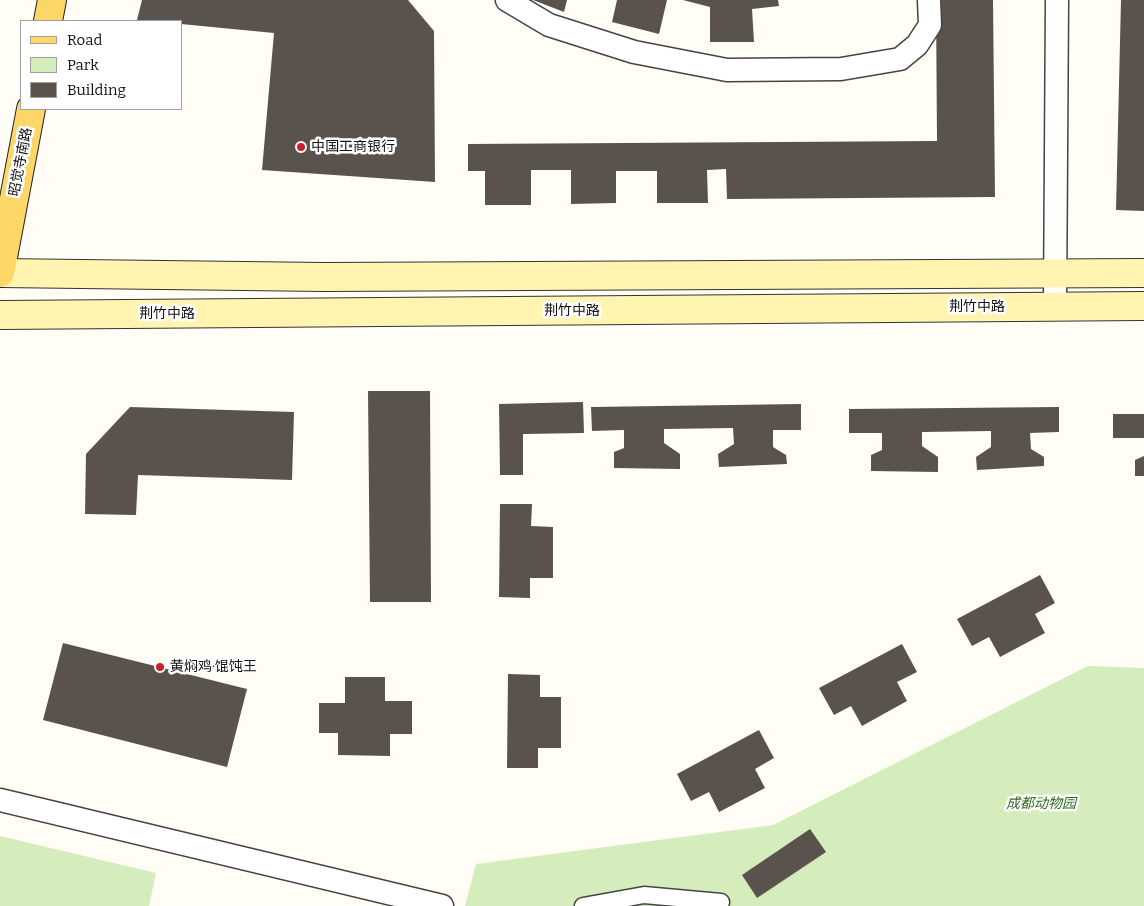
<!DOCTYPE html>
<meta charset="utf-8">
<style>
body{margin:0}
#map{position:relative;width:1144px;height:906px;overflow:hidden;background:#fffdf5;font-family:Bitter,serif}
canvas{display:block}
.legend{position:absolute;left:20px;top:20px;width:162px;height:90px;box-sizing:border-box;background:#fff;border:1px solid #a0a0a0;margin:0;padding:6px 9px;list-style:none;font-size:15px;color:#111}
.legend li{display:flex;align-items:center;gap:10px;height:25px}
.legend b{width:25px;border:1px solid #a0a0a0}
</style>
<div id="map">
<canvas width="1144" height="906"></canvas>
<ul class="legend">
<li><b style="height:6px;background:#fcd667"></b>Road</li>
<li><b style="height:14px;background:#d5ecbc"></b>Park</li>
<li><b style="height:14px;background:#5a524d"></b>Building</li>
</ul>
</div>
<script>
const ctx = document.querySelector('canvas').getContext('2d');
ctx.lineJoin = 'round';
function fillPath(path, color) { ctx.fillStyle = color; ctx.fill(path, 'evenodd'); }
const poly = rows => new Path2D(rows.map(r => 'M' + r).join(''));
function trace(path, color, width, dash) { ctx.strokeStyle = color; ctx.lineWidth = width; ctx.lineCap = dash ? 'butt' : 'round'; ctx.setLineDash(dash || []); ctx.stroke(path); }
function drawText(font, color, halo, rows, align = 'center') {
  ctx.font = font + ' Bitter,"Noto Sans SC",serif'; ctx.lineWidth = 5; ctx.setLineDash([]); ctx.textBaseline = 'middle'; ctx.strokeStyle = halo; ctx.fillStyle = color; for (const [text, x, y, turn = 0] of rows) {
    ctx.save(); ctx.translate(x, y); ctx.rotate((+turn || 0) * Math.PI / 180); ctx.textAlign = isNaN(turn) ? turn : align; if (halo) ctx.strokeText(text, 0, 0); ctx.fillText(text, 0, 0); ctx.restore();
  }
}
fillPath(poly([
 [1088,666,1144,668,1144,906,465,906,476,864,773,825],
 [0,836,156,873,149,906,0,906]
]), '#d5ecbc');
fillPath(poly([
 [142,0,408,0,434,31,435,182,262,170,274,33,181,24,181,21,137,20],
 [533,0,567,0,564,12],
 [617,0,667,0,659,34,612,22],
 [683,0,778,0,779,6,752,9,754,42,710,42,710,7],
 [936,0,993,0,995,197,727,199,726,169,707,170,708,203,657,203,657,171,616,171,616,203,571,204,571,170,531,170,531,205,485,205,485,171,468,171,468,144,937,141],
 [1121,0,1144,0,1144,211,1116,210],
 [368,391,430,391,431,602,370,602],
 [583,402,584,433,523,434,523,475,500,475,499,404],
 [801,404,801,430,773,430,773,447,786,455,787,464,719,467,718,454,734,444,733,428,664,429,664,443,680,454,680,469,614,468,614,452,624,448,624,430,592,431,591,407],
 [130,407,294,412,292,480,138,475,136,515,85,514,86,454],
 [1059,407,1059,432,1030,433,1031,449,1044,457,1044,466,977,470,976,457,991,447,991,431,922,432,922,446,938,457,938,472,871,471,871,455,882,450,882,433,849,433,849,409],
 [1113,414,1144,414,1144,438,1113,438],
 [1144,456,1144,476,1135,476,1135,460],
 [500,504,532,504,531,526,553,527,553,578,530,578,530,598,499,597],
 [1040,575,1055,603,1035,614,1045,633,1000,657,989,637,972,646,957,619],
 [63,643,247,689,227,767,43,720],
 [902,644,917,672,897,682,907,701,862,726,851,706,834,715,819,688],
 [508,674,540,675,540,697,561,697,561,748,538,748,538,768,507,768],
 [345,677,385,677,385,701,412,701,412,734,390,734,390,756,338,755,338,733,319,733,319,703,345,703],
 [759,730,774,758,755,769,765,788,719,812,709,792,691,801,677,774],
 [810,829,826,852,757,898,742,875]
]), '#5a524d');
const pedestrian = poly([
 [583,906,644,895,721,902]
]);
const minor = poly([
 [507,0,549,25,634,52,727,70,841,69,900,59,917,45,930,25,929,0],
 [1055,307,1057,0],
 [0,800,442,906]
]);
const secondary = poly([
 [0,273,324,277,1144,273],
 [0,315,1144,306]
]);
const primary = poly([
 [48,21,52,0],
 [0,273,31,109]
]);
trace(pedestrian, '#444', 19);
trace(minor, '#444', 25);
trace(secondary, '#333', 30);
trace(primary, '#222', 30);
trace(pedestrian, '#fff', 16);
trace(minor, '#fff', 22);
trace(secondary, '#fff5b0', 28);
trace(primary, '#fcd667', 28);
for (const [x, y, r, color] of [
 [301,147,5,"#c8222c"],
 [160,667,5,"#c8222c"]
]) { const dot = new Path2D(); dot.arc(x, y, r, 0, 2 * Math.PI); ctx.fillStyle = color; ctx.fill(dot); trace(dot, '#fff', 2); }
drawText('14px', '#111', '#fff', [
 ["中国工商银行",311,147],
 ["黄焖鸡·馄饨王",170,667]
], 'left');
drawText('14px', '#111', '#fff', [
 ["昭觉寺南路",21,162,-79],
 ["荆竹中路",977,307],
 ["荆竹中路",572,311],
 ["荆竹中路",167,314]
]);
drawText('italic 14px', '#2f6d1d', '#fff', [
 ["成都动物园",1041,804]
]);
</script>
